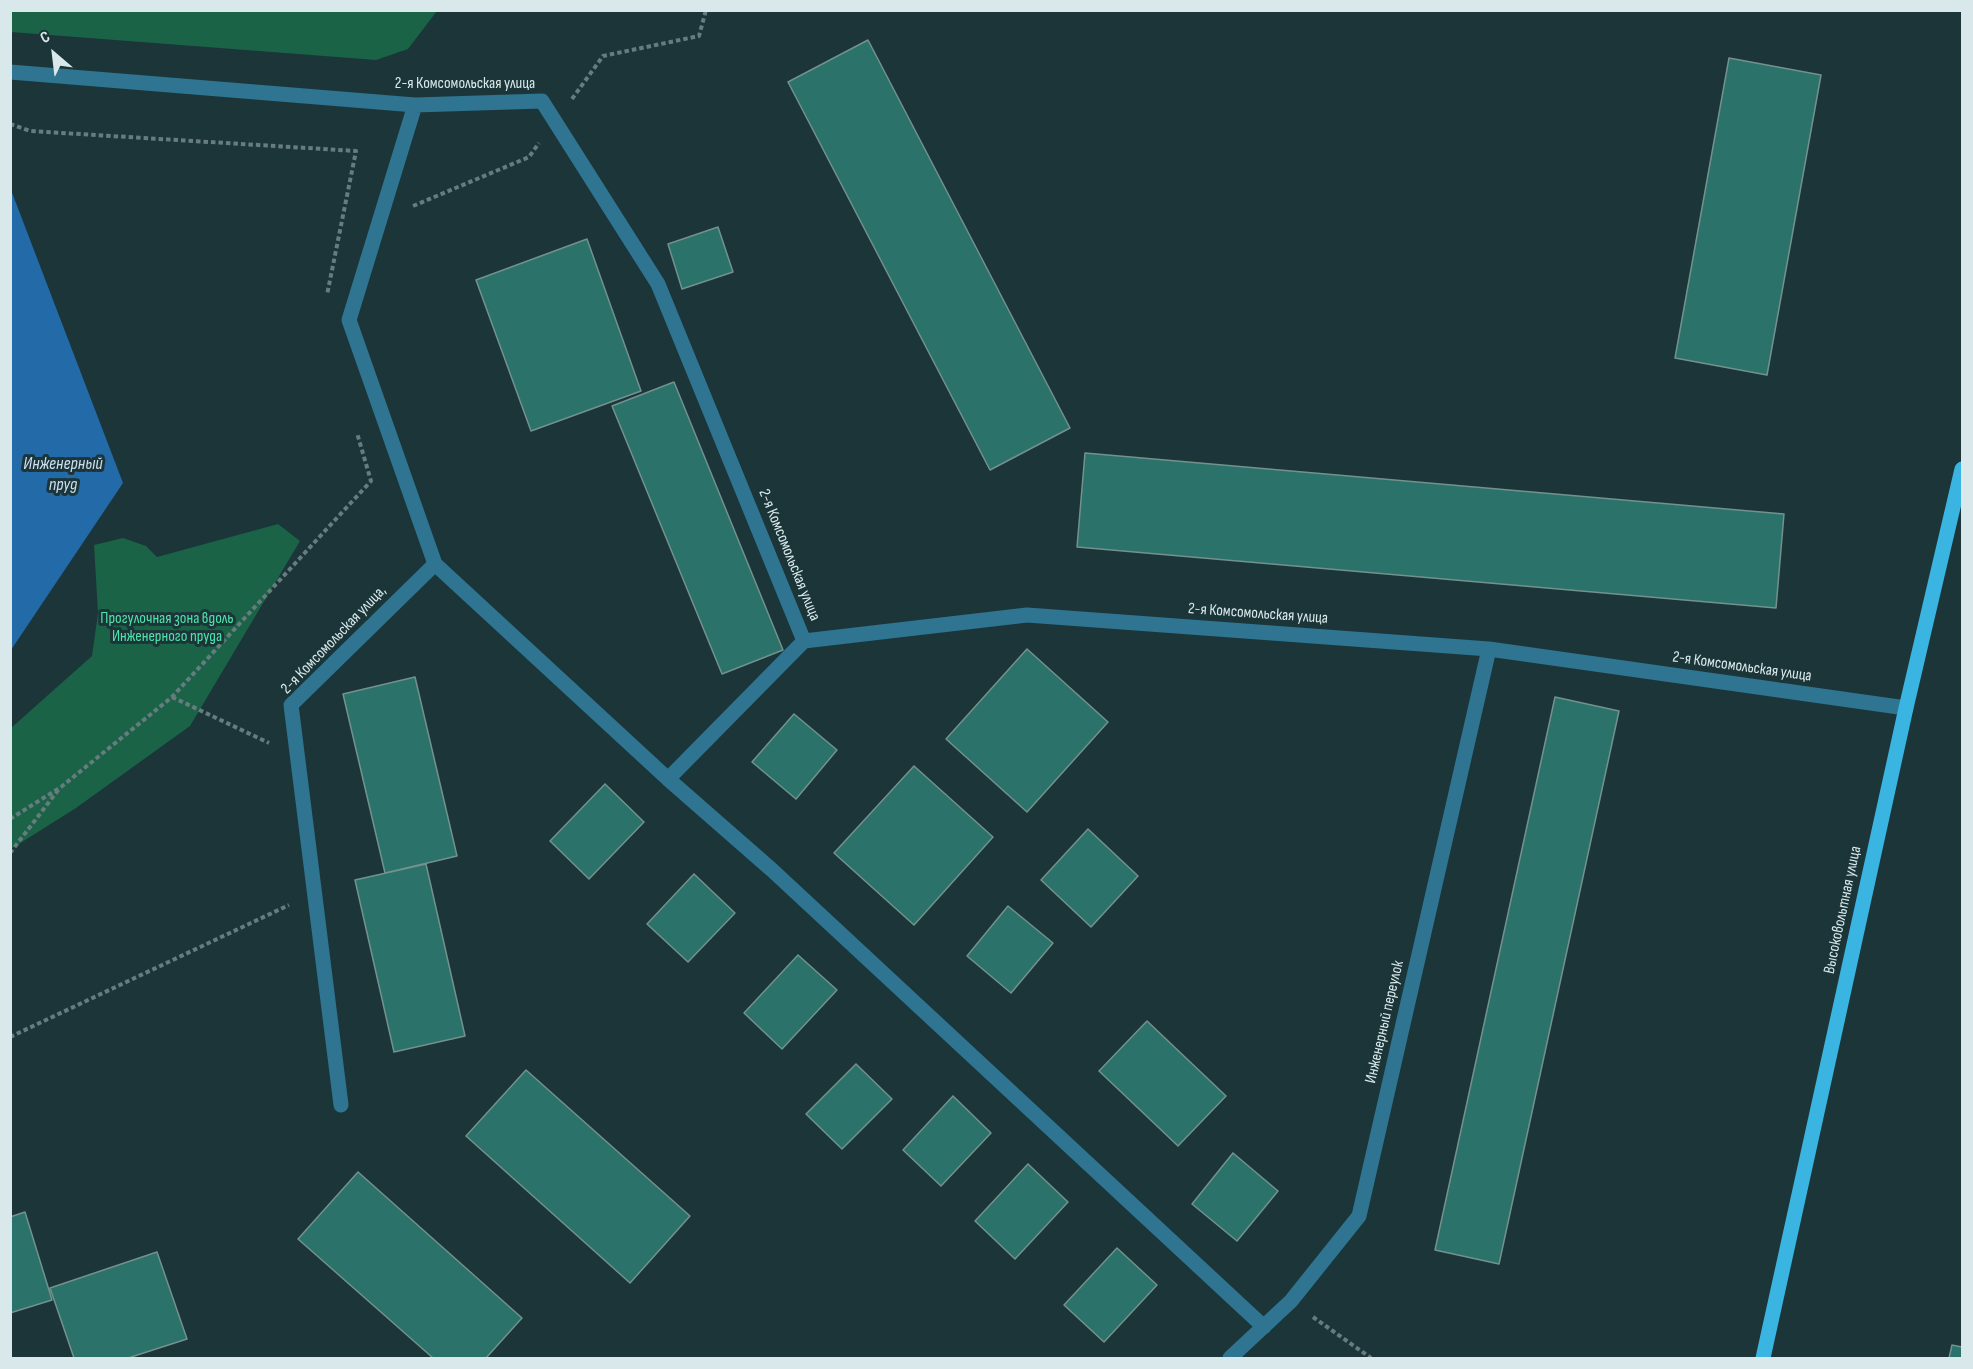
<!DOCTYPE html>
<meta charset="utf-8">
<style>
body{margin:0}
#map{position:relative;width:1973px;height:1369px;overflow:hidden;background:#1b3539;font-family:"Sofia Sans Condensed",sans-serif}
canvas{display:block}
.frame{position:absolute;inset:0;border:12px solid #d9e9eb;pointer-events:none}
.north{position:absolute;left:24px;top:24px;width:60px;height:60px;-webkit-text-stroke:4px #1b3539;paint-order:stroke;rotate:332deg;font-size:16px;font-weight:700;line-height:24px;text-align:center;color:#d9e9eb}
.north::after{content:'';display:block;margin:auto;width:21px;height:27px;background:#d9e9eb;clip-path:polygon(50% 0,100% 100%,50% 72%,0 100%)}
</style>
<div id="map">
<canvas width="1973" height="1369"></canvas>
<div class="frame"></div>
<div class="north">С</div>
</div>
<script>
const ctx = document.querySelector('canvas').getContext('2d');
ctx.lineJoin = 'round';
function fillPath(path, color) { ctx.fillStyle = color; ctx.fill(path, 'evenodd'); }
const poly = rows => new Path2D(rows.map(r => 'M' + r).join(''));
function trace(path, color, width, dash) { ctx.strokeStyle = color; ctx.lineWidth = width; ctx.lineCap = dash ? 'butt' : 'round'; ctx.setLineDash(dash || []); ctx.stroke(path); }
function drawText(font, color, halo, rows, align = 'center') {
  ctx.font = font + ' "Sofia Sans Condensed",sans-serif'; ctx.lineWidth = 6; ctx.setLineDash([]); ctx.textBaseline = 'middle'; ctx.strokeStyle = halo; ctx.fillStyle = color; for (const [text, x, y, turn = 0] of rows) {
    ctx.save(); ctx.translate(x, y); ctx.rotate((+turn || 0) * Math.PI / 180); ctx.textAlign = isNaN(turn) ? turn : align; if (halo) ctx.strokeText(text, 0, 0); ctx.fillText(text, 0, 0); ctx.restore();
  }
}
fillPath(poly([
 [10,11,11,10,437,11,408,49,376,60,11,32],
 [278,524,300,541,190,726,76,808,11,849,11,728,92,656,98,613,94,545,123,538,146,546,157,557]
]), '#1a6347');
fillPath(poly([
 [11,190,123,483,11,650,10,650]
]), '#226aa8');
const building = poly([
 [868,40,1070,428,990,470,788,82,868,40],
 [1729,58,1821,75,1767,375,1675,358,1729,58],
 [718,227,733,272,682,289,668,244,718,227],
 [587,239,641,391,531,431,476,280,587,239],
 [674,382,783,650,722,674,612,406,674,382],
 [1085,453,1784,514,1776,608,1077,547,1085,453],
 [1027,649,1108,722,1027,812,946,739,1027,649],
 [415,677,457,856,385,873,343,694,415,677],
 [1555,697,1619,711,1499,1264,1435,1250,1555,697],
 [794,714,837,750,796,799,752,762,794,714],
 [914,766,993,837,914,925,834,853,914,766],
 [605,784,644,822,589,879,550,841,605,784],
 [1088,829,1138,876,1091,927,1041,880,1088,829],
 [426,864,465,1036,394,1052,355,880,426,864],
 [694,874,735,913,688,962,647,924,694,874],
 [1008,906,1053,943,1011,993,967,956,1008,906],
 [798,955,837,990,782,1049,744,1013,798,955],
 [1147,1021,1226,1096,1178,1146,1099,1071,1147,1021],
 [856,1064,892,1099,842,1149,806,1114,856,1064],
 [526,1070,690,1216,630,1283,466,1136,526,1070],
 [953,1096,991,1133,941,1186,903,1150,953,1096],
 [1233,1153,1278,1191,1237,1241,1192,1204,1233,1153],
 [1028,1164,1068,1202,1015,1259,975,1221,1028,1164],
 [358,1172,522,1318,486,1358,433,1358,298,1239,358,1172],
 [25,1212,52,1300,10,1313,10,1217,25,1212],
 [1117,1248,1157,1285,1104,1342,1064,1305,1117,1248],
 [157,1252,187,1339,128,1358,74,1358,50,1288,157,1252],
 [1952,1345,1962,1347,1962,1358,1949,1358,1952,1345]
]);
fillPath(building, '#2a726a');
trace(building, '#74928d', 1.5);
trace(poly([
 [572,99,603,56,699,36,706,10],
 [10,124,30,131,356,151,327,295],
 [413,206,529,157,539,143],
 [172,697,269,743],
 [10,819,61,787,172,697,371,481,357,433],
 [10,853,59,789],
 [10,1037,289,905],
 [1313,1317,1371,1358]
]), '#667c7f', 4, [4.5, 3]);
trace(poly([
 [10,72,415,105,542,101,658,284,804,641,1027,615,1489,649,1906,708],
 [415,105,349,320,435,564],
 [804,641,668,779,772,870,1264,1327],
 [341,1105,291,705,435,564,668,779],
 [1230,1358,1291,1301,1359,1216,1489,649]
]), '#2f7490', 15);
trace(poly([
 [1763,1358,1906,708,1962,469]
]), '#3ab4e1', 15);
drawText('16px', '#d9e9eb', '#1b3539', [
 ["2-я Комсомольская улица",465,84],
 ["2-я Комсомольская улица",789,555,68],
 ["2-я Комсомольская улица",1258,614,4],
 ["2-я Комсомольская улица,",334,640,-46],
 ["2-я Комсомольская улица",1742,667,8],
 ["Высоковольтная улица",1843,910,-78],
 ["Инженерный переулок",1385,1022,-77]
]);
drawText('16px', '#4fe3aa', '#1b3539', [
 ["Прогулочная зона вдоль",167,619],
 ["Инженерного пруда",167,637]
]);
drawText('italic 18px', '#cddef0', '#1b3539', [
 ["Инженерный",63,464],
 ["пруд",63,485]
]);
</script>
